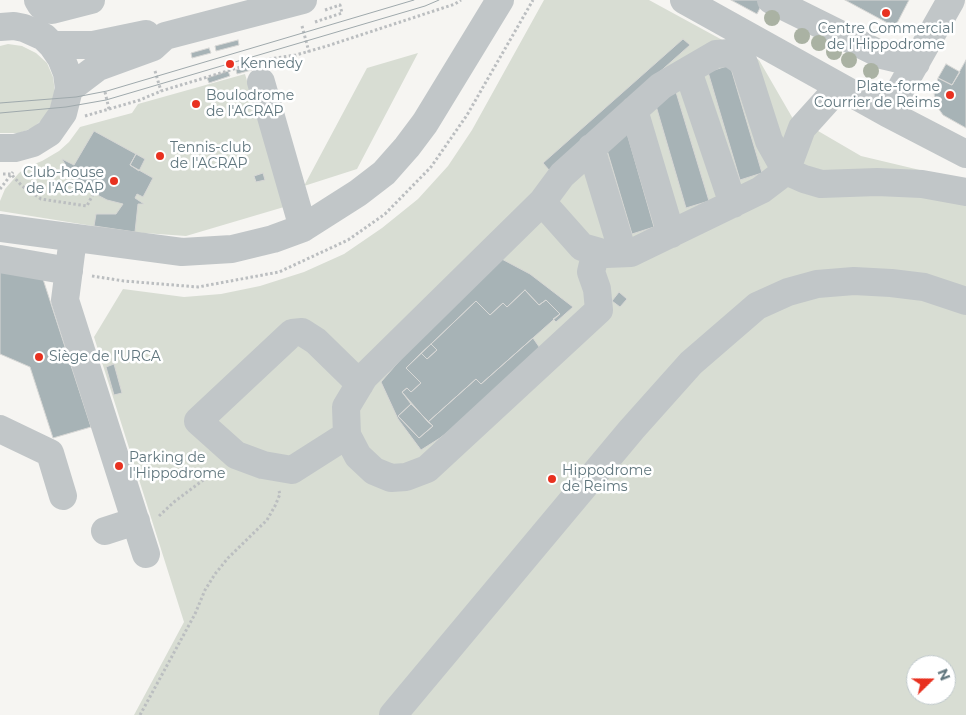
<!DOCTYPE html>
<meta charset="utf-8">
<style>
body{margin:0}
#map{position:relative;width:966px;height:715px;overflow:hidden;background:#f6f5f2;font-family:Montserrat,sans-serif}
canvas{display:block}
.north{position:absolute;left:906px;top:655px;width:50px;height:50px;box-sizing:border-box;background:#fff;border:1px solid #bfc8cb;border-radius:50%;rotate:68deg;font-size:14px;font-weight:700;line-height:20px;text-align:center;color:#60767e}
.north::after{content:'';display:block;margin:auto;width:18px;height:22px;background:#e83120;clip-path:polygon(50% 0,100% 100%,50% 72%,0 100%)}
</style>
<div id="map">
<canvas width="966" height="715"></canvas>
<div class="north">N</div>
</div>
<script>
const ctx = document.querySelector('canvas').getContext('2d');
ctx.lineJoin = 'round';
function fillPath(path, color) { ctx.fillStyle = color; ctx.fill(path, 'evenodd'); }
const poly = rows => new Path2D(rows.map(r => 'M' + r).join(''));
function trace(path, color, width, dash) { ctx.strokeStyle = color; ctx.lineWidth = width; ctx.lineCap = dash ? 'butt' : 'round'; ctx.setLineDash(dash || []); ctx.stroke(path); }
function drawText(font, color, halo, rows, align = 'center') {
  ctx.font = font + ' Montserrat,sans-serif'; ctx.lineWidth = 5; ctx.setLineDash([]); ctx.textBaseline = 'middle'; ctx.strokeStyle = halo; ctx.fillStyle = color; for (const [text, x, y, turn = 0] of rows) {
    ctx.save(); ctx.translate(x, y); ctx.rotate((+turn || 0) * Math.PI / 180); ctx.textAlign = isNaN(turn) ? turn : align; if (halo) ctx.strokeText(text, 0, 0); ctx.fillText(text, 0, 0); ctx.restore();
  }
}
fillPath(poly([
 [544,0,649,0,759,60,796,124,813,128,861,156,966,181,966,715,134,715,184,622,94,337,123,289,184,297,221,294,260,286,304,272,344,254,382,228,418,199,448,166,472,130],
 [916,665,946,665,946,695,916,695],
 [8,44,22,46,36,53,47,63,53,77,55,92,51,106,44,118,33,128,19,133,0,133,0,46],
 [418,53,357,169,304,186,367,68],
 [245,74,284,207,186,236,130,232,0,211,0,201,5,189,19,173,27,167,42,161,59,151,69,142,80,127,132,113,138,104]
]), '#d8ddd3');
const building = poly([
 [731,0,764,0,757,14,731,0],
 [845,0,909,0,895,27,845,0],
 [683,39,690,45,549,170,543,163,683,39],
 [238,40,239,45,216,51,215,46,238,40],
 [209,48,211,53,192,58,191,53,209,48],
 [966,60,966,128,943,115,936,105,934,93,938,78,952,85,966,60],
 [257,63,259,68,237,74,236,70,257,63],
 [946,64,960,72,952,85,938,78,946,64],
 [730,65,762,173,740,180,708,72,730,65],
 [228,71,230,76,209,83,207,78,228,71],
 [676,92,709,201,686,208,654,99,676,92],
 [94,131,136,154,130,165,153,178,143,197,137,194,135,198,144,204,138,204,135,232,94,226,96,214,116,214,123,204,107,200,86,189,72,176,62,159,74,165,94,131],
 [627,133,654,227,632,234,604,140,627,133],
 [136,154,145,159,139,171,130,165,136,154],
 [263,173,265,180,256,182,254,176,263,173],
 [498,257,530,274,573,307,556,322,553,319,560,314,546,300,539,305,525,290,507,307,503,303,490,315,476,301,406,368,421,383,411,392,407,388,402,392,411,404,398,416,419,438,433,426,428,422,476,379,481,384,533,338,544,354,494,397,440,438,421,450,398,419,381,382,414,344,498,257],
 [0,269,42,276,91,427,53,438,30,367,0,354,0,269],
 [525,290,539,305,546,300,560,314,481,384,476,379,428,422,402,392,407,388,411,392,421,383,406,368,421,353,427,359,437,350,431,344,476,301,490,315,503,303,507,307,525,290],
 [619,292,627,299,620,307,612,301,619,292],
 [431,344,437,350,427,359,421,353,431,344],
 [114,364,122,393,114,395,106,367,114,364],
 [411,404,433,426,419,438,398,416,411,404]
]);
fillPath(building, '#a7b3b6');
trace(building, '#d7d7d5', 1);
trace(poly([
 [315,22,342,13,340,5,325,10,325,8],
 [302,26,309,52],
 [269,59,296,55,327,46,455,4,461,0],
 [277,67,295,56],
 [155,71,161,91],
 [105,92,109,109],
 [85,116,140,100,161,91,244,66],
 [3,174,11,174,22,186,41,199,87,206,93,194],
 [0,189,13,172],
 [92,276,124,281,198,287,279,272,348,240,385,214,431,167,467,115,533,0],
 [159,516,174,502,218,469],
 [140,715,195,614,205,590,215,574,228,558,267,520,275,506,280,494,279,491]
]), '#bbbec0', 3, [2.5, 2.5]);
trace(poly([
 [38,0,41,5,52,10,91,0],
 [684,0,887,113,966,154],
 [771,0,882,55,916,63],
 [0,27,14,26,24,28,44,37,52,45,61,58,67,73,69,89,63,113,49,133,33,143,15,148,0,148],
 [52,45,93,45,146,34],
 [688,71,733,204],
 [261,82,303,228],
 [69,89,98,67,153,47,165,36,303,0],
 [634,110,671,234],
 [887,113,951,0],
 [591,148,623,253],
 [542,202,562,175,661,86,716,54,730,53,744,63,769,141,786,171,804,179,821,184,877,182,922,184,966,192],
 [0,228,182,252,232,249,273,239,303,228,358,193,384,173,407,147,425,123,500,0],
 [73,238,65,300,146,554],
 [596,251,591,272,597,289,599,310,427,469,406,477,391,478,374,471,358,456,347,435,346,407,364,377,542,202,582,247,596,251,606,254,631,253,761,190,786,171,802,128,839,87],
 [0,259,69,271],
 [0,429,50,453,63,496],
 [347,435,292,470,263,465,236,455,198,421,292,333,302,332,316,341,360,384],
 [105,531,136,521],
 [393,715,632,429,691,363,757,306,788,292,817,284,854,281,891,283,924,287,966,301]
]), '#c1c6c8', 28);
trace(poly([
 [0,103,76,97,107,91,414,0],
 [0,113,66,107,106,100,425,6,439,0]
]), '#9fa9ac', 1);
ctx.fillStyle = '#aab2a3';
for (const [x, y] of [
 [772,18],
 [802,36],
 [819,43],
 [834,52],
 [849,60],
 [871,71]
]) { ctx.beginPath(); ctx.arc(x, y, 8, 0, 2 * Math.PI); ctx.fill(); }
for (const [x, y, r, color] of [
 [886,13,5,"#e83120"],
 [230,64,5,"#e83120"],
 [950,95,5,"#e83120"],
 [196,104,5,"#e83120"],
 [160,156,5,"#e83120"],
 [114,181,5,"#e83120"],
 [39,357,5,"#e83120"],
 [119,466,5,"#e83120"],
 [552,479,5,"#e83120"]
]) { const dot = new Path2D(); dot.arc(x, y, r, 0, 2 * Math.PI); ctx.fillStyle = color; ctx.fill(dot); trace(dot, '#fff', 2); }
drawText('14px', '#60767e', '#fff', [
 ["Centre Commercial",886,29,"center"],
 ["de l'Hippodrome",886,45,"center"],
 ["Kennedy",240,64],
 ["Plate-forme",940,87,"right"],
 ["Courrier de Reims",940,103,"right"],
 ["Boulodrome",206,96],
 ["de l'ACRAP",206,112],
 ["Tennis-club",170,148],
 ["de l'ACRAP",170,164],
 ["Club-house",104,173,"right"],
 ["de l'ACRAP",104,189,"right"],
 ["Siège de l'URCA",49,357],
 ["Parking de",129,458],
 ["l'Hippodrome",129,474],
 ["Hippodrome",562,471],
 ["de Reims",562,487]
], 'left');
</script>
